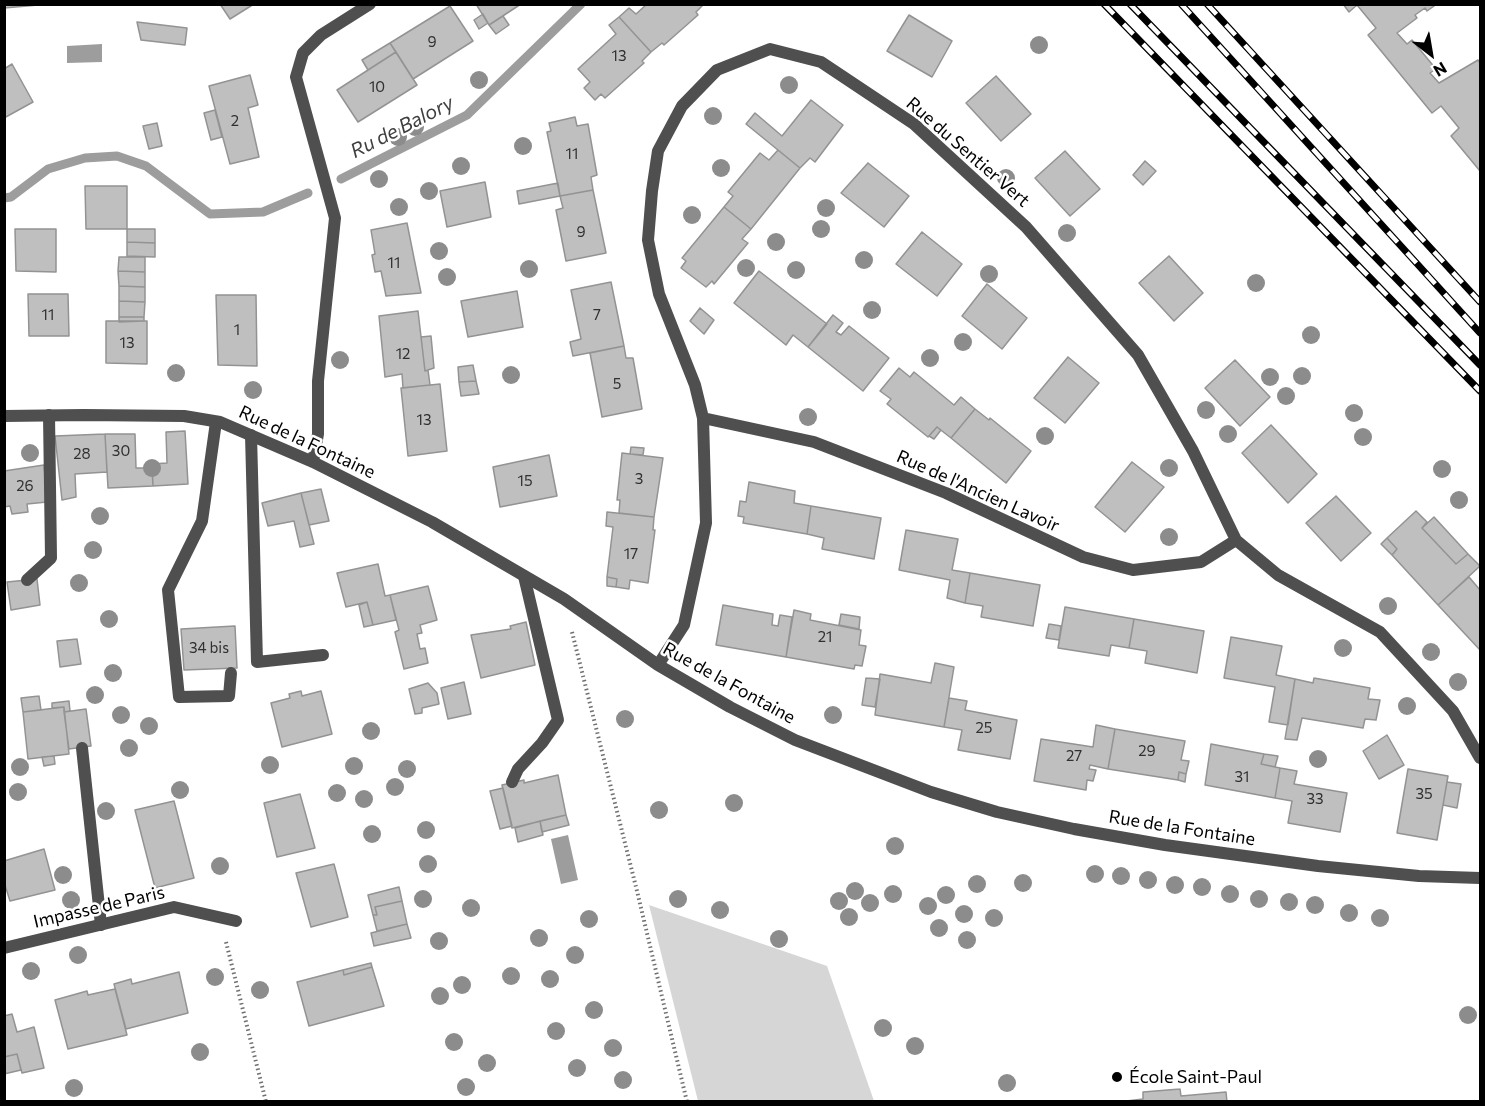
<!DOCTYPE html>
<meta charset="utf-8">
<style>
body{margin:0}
#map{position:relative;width:1485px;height:1106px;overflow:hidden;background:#fff;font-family:Commissioner,sans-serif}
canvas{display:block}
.frame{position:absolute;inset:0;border:6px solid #000;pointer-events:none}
.north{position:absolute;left:1401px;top:24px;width:60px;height:60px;-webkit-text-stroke:4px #fff;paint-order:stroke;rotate:149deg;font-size:16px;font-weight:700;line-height:24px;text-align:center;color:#000}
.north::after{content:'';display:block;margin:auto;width:21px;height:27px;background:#000;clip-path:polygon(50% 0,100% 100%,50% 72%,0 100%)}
</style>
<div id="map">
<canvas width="1485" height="1106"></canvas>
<div class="frame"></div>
<div class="north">N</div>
</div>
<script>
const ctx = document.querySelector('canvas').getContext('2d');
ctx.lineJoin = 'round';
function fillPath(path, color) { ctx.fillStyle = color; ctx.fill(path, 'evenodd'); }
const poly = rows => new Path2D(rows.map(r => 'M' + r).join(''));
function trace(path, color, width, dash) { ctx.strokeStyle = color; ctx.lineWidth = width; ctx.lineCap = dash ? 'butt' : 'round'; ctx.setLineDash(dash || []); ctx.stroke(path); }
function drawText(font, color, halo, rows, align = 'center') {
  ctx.font = font + ' Commissioner,sans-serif'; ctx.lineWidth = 5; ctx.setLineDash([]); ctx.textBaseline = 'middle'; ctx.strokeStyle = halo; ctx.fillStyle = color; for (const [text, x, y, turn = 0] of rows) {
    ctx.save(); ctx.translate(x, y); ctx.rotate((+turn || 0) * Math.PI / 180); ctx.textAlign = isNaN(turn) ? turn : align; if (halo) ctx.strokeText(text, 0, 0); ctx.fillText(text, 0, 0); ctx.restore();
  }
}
fillPath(poly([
 [649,905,827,966,874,1101,698,1101]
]), '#d6d6d6');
fillPath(poly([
 [102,44,102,62,67,63,67,46],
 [568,835,578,880,561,884,551,839]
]), '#9d9d9d');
trace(poly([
 [341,179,467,115,581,4],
 [4,198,11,197,48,169,85,158,117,156,146,166,210,214,263,212,308,193]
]), '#9d9d9d', 9);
const building = poly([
 [4,4,50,4,4,8,4,4],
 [220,4,254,4,230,19,220,4],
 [476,4,521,4,489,25,476,4],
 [647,4,703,4,703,5,696,12,698,15,664,45,662,43,651,52,619,17,629,8,636,14,647,4],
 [1343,4,1437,4,1427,11,1425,8,1415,15,1417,18,1397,33,1407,44,1412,40,1436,69,1430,73,1439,83,1478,60,1480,63,1480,171,1451,136,1459,128,1441,106,1432,113,1368,35,1376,28,1357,5,1349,12,1343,4],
 [450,6,473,41,413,79,390,43,450,6],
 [483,14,488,23,479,29,474,20,483,14],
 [909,15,952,41,932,77,887,51,909,15],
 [503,16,509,25,496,34,489,25,503,16],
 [619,17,651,52,642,61,644,63,605,98,601,94,595,100,584,88,590,82,578,69,616,34,609,25,619,17],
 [137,22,187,28,185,45,141,40,137,22],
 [390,43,396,52,368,70,362,60,390,43],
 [396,52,417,85,358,122,337,90,396,52],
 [12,64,33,102,4,118,4,69,12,64],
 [250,75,258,105,248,108,259,157,230,164,209,86,250,75],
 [996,76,1031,114,1001,141,966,103,996,76],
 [811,100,843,125,815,162,810,158,800,168,746,124,755,113,782,136,811,100],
 [215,110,222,137,211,140,204,113,215,110],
 [575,117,577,126,588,124,597,175,591,177,593,190,560,196,547,132,551,131,549,123,575,117],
 [157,123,162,146,149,149,143,126,157,123],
 [778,150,800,168,751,229,724,207,733,196,728,192,760,153,769,160,778,150],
 [1065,151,1100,189,1070,216,1035,178,1065,151],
 [1145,161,1156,171,1143,185,1133,175,1145,161],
 [868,163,909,196,884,227,841,193,868,163],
 [485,182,491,217,447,227,440,191,485,182],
 [558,183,560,196,519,204,517,191,558,183],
 [85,186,127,186,127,229,86,229,85,186],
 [593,190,606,253,566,261,556,210,563,208,560,196,593,190],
 [724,207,751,229,742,239,748,243,714,284,712,281,706,287,681,268,686,261,682,258,724,207],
 [407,223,421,293,386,296,381,271,375,272,372,255,375,254,371,230,407,223],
 [15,229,56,229,56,272,16,271,15,229],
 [127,229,155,229,155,243,127,242,127,229],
 [922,232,962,264,937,296,896,264,922,232],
 [127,242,155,243,155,257,127,256,127,242],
 [1169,256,1203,293,1174,321,1139,283,1169,256],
 [119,257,145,257,145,272,118,271,119,257],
 [118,271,145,272,145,287,119,286,118,271],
 [759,271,827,324,808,347,793,335,786,345,734,303,759,271],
 [611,282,624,346,573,356,570,342,581,339,571,290,611,282],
 [987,284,1027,318,1002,349,962,316,987,284],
 [119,286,145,287,145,302,119,301,119,286],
 [517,291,523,327,468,337,461,301,517,291],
 [28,294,68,294,69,336,29,336,28,294],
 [216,295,256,295,257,366,218,365,216,295],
 [119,301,145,302,144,317,119,317,119,301],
 [700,308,714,320,704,334,690,321,700,308],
 [418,311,425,371,428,370,430,385,403,388,402,374,385,377,379,316,418,311],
 [833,315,843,323,836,332,841,335,849,326,889,358,863,391,808,347,833,315],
 [119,317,144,317,144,321,119,322,119,317],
 [106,321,147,321,147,364,106,363,106,321],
 [431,336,434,368,425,371,421,337,431,336],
 [624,346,626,358,633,358,642,409,602,417,590,353,624,346],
 [1068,357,1099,383,1065,423,1034,398,1068,357],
 [1235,360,1270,397,1240,426,1205,388,1235,360],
 [473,365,476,381,459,382,458,367,473,365],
 [899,368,910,377,914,372,954,405,961,397,975,409,951,438,937,427,928,437,887,404,891,399,880,391,899,368],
 [476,381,479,394,461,396,459,382,476,381],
 [440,384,447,451,408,456,401,388,440,384],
 [975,409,989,420,990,418,1031,451,1006,483,951,438,975,409],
 [1271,425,1317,474,1288,503,1242,453,1271,425],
 [937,427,941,430,934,439,929,436,937,427],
 [185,431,188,484,153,486,152,464,167,463,166,432,185,431],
 [105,434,107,472,75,474,76,497,62,500,55,436,105,434],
 [105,434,135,434,136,468,152,468,153,486,108,488,105,434],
 [631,447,644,448,643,455,630,454,631,447],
 [622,453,663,458,654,517,619,513,620,500,617,500,622,453],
 [549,455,557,496,500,507,493,467,549,455],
 [1132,462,1164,487,1125,532,1095,507,1132,462],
 [44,465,47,502,27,504,28,512,12,514,10,506,4,507,4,471,44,465],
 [749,482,795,491,794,503,811,506,807,534,743,523,744,517,738,516,740,501,746,502,749,482],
 [321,489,329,521,309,525,301,493,321,489],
 [301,493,314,544,300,547,294,521,268,526,262,503,301,493],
 [1336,496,1371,533,1341,561,1306,523,1336,496],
 [811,506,881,518,874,559,822,549,824,538,807,534,811,506],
 [1416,511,1427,522,1422,528,1456,564,1468,554,1480,566,1438,605,1392,555,1397,549,1387,538,1416,511],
 [607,512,654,517,653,530,655,530,648,583,630,580,629,589,616,587,617,579,607,577,613,527,606,526,607,512],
 [1434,517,1468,554,1456,564,1422,528,1434,517],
 [906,530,958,539,952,570,970,573,965,603,947,598,950,580,899,570,906,530],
 [1387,538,1397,549,1392,555,1381,544,1387,538],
 [378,564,385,596,390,595,396,620,373,625,367,602,346,607,337,573,378,564],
 [970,573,1040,585,1033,626,981,617,983,606,965,603,970,573],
 [607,577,617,579,616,587,607,586,607,577],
 [1469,577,1480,590,1480,650,1438,605,1469,577],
 [37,579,40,605,11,610,7,582,37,579],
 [428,586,437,620,420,625,422,633,417,634,420,649,425,648,428,663,404,669,395,632,399,630,390,595,428,586],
 [367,602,373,625,364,627,359,605,367,602],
 [723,605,773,614,772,625,778,626,780,615,792,617,786,657,716,645,723,605],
 [1065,607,1134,619,1129,648,1111,645,1109,656,1058,648,1065,607],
 [794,610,811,614,810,620,861,630,859,645,866,646,862,666,855,665,854,669,786,657,794,610],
 [841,614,860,617,859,629,839,625,841,614],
 [1134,619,1204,631,1197,673,1145,663,1147,651,1129,648,1134,619],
 [526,622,535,665,481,678,471,635,511,629,510,626,526,622],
 [1049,624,1061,626,1059,640,1046,638,1049,624],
 [235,626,237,668,184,670,181,629,235,626],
 [1231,637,1282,646,1276,675,1295,679,1288,725,1269,722,1275,687,1224,678,1231,637],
 [77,639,81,664,60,667,57,641,77,639],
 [935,663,954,667,944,727,875,715,880,674,931,683,935,663],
 [866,678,880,679,875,707,862,705,866,678],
 [1314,678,1370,688,1368,699,1380,700,1376,720,1365,719,1363,728,1302,718,1297,740,1285,739,1295,679,1313,683,1314,678],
 [464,682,471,714,448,719,441,688,464,682],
 [428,683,437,693,439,704,422,708,422,713,415,714,409,689,428,683],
 [301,691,302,696,321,691,332,734,282,747,271,703,290,698,289,694,301,691],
 [39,696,41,710,23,712,21,698,39,696],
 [949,698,967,701,965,710,1017,720,1010,759,958,750,962,730,944,727,949,698],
 [69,701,70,711,64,712,64,707,52,708,52,703,69,701],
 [64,707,69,754,28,759,23,712,64,707],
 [86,709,91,746,69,749,64,712,86,709],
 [1096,725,1115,729,1108,769,1090,765,1089,769,1096,770,1093,781,1087,780,1086,790,1034,781,1041,739,1093,747,1096,725],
 [1115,729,1185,741,1181,760,1189,761,1186,774,1179,772,1178,780,1108,769,1115,729],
 [1387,735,1404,765,1379,779,1363,751,1387,735],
 [1211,744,1264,754,1261,764,1280,768,1275,798,1205,785,1211,744],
 [1264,754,1278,756,1275,767,1261,764,1264,754],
 [54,756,55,764,44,766,42,757,54,756],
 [1280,768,1297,771,1294,784,1347,793,1340,832,1288,823,1292,801,1275,798,1280,768],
 [1408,769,1448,776,1437,840,1397,833,1408,769],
 [1179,772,1186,774,1185,782,1178,780,1179,772],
 [558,775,566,815,512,828,502,785,524,780,524,783,558,775],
 [1447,782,1461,784,1457,808,1443,805,1447,782],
 [503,788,512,826,500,829,490,791,503,788],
 [300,794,315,848,277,857,264,803,300,794],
 [174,801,194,878,155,888,135,810,174,801],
 [566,815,569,825,542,832,540,821,566,815],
 [540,821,543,835,518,842,515,828,540,821],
 [44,849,55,890,10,901,4,882,4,861,44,849],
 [334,864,348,917,311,927,296,873,334,864],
 [399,887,402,901,375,907,377,915,373,915,368,895,399,887],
 [402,901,407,924,377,931,373,915,377,915,375,907,402,901],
 [407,924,411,938,374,946,371,933,407,924],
 [371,963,372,967,344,975,343,970,371,963],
 [372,967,384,1006,309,1026,297,982,343,970,344,975,372,967],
 [179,972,188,1013,126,1029,114,984,131,979,132,984,179,972],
 [115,989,127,1035,68,1049,55,1000,87,991,88,995,115,989],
 [12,1014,17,1032,34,1027,44,1068,22,1073,17,1054,4,1057,4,1016,12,1014],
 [17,1054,21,1070,4,1074,4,1057,17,1054],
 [1180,1089,1181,1096,1226,1092,1227,1102,1118,1102,1143,1099,1143,1092,1180,1089]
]);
fillPath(building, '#bfbfbf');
trace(building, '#939393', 1.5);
trace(poly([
 [572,632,637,891,687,1102],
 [226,942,266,1102]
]), '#717171', 4, [1.5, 3]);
trace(poly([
 [216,422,202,521,168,590,179,697,229,696,231,673],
 [251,435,257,662,323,655],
 [27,580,51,558,49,415],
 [82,748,101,925],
 [512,782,518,769,542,743,558,720,524,576]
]), '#4f4f4f', 12);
trace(poly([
 [4,416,84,415,184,416,220,422,313,462,432,522,564,599,658,665,730,707,795,740,931,792,997,812,1074,829,1165,845,1318,866,1419,876,1480,878],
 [703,418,814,442,946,493,1083,557,1133,570,1201,562,1236,540],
 [313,462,318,434,318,381,335,218,296,77,303,53,321,35,370,4],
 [658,665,684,625,706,523,703,418,695,385,659,294,648,240,652,191,658,151,682,106,717,70,770,49,821,62,914,124,1026,227,1138,355,1193,451,1236,540,1278,575,1380,632,1453,711,1480,758],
 [4,948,174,907,236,921]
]), '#4f4f4f', 12);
const rail = poly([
 [1104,4,1480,391],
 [1130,4,1480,365],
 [1181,4,1480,333],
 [1207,4,1480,302]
]);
trace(rail, '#000', 7);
trace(rail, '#fff', 4.5, [14]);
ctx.fillStyle = '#8c8c8c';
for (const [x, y] of [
 [1039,45],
 [479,80],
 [789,85],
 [713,116],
 [415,127],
 [398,137],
 [523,146],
 [461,166],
 [721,168],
 [1006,178],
 [379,179],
 [429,191],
 [399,207],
 [826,208],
 [692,215],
 [821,229],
 [1067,233],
 [776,242],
 [439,251],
 [864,260],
 [746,268],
 [529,269],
 [796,270],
 [989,274],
 [447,277],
 [1256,283],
 [872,310],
 [1311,335],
 [963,342],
 [930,358],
 [340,360],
 [176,373],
 [511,375],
 [1302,376],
 [1270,377],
 [253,390],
 [1286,396],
 [1206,410],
 [1354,413],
 [808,417],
 [1228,434],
 [1045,436],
 [1363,437],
 [30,453],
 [152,468],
 [1169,468],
 [1442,469],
 [1459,500],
 [100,516],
 [1169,537],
 [93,550],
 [79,583],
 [1388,606],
 [109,619],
 [1343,648],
 [1431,652],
 [113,673],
 [1458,682],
 [95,695],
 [1407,706],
 [121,715],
 [833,715],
 [625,719],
 [149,726],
 [371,731],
 [129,748],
 [1318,759],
 [270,765],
 [354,766],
 [20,767],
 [407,769],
 [395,787],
 [180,790],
 [18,792],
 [337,793],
 [364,799],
 [734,803],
 [659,810],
 [106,811],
 [426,830],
 [372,834],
 [895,846],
 [428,864],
 [220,866],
 [1095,874],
 [63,875],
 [1121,876],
 [1148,880],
 [1023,883],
 [977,884],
 [1175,885],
 [1202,887],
 [855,891],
 [893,894],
 [1230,894],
 [946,895],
 [423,899],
 [678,899],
 [1259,899],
 [71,900],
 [839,901],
 [1289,902],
 [870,903],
 [1315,905],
 [928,906],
 [471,908],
 [720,910],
 [1349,913],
 [964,914],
 [849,917],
 [994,918],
 [1380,918],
 [589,919],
 [939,928],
 [539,938],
 [779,939],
 [967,940],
 [439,941],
 [78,955],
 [575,955],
 [31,971],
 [511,976],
 [215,977],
 [550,979],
 [462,985],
 [260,990],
 [440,996],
 [594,1010],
 [1468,1015],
 [883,1028],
 [556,1031],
 [454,1042],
 [915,1046],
 [613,1048],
 [200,1052],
 [487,1063],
 [577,1068],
 [623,1080],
 [1007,1083],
 [466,1087],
 [74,1088]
]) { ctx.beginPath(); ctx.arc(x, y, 9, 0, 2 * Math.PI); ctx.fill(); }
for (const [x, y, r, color] of [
 [1117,1077,6,"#000"]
]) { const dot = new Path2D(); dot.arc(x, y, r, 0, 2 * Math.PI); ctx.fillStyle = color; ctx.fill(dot); trace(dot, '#fff', 2); }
drawText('15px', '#303030', null, [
 ["9",432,42],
 ["13",619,56],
 ["10",377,87],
 ["2",235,121],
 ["11",572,154],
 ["9",581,232],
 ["11",394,263],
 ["11",48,315],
 ["7",597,315],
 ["1",237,330],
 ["13",127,343],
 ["12",403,354],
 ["5",617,384],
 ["13",424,420],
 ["30",121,451],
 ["28",82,454],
 ["3",639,479],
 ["15",525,481],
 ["26",25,486],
 ["17",631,554],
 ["21",825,637],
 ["34 bis",209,648],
 ["25",984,728],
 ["29",1147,751],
 ["27",1074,756],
 ["31",1242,777],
 ["35",1424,794],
 ["33",1315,799]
]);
drawText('18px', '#000', '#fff', [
 ["Rue du Sentier Vert",968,152,41],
 ["Rue de la Fontaine",307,442,25],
 ["Rue de l'Ancien Lavoir",978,491,24],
 ["Rue de la Fontaine",729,683,29],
 ["Rue de la Fontaine",1182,828,9],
 ["Impasse de Paris",99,907,-13]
]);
drawText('18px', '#000', '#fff', [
 ["École Saint-Paul",1129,1077]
], 'left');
drawText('italic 20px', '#3e3e3e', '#fff', [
 ["Ru de Balory",402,127,-27]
]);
</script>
